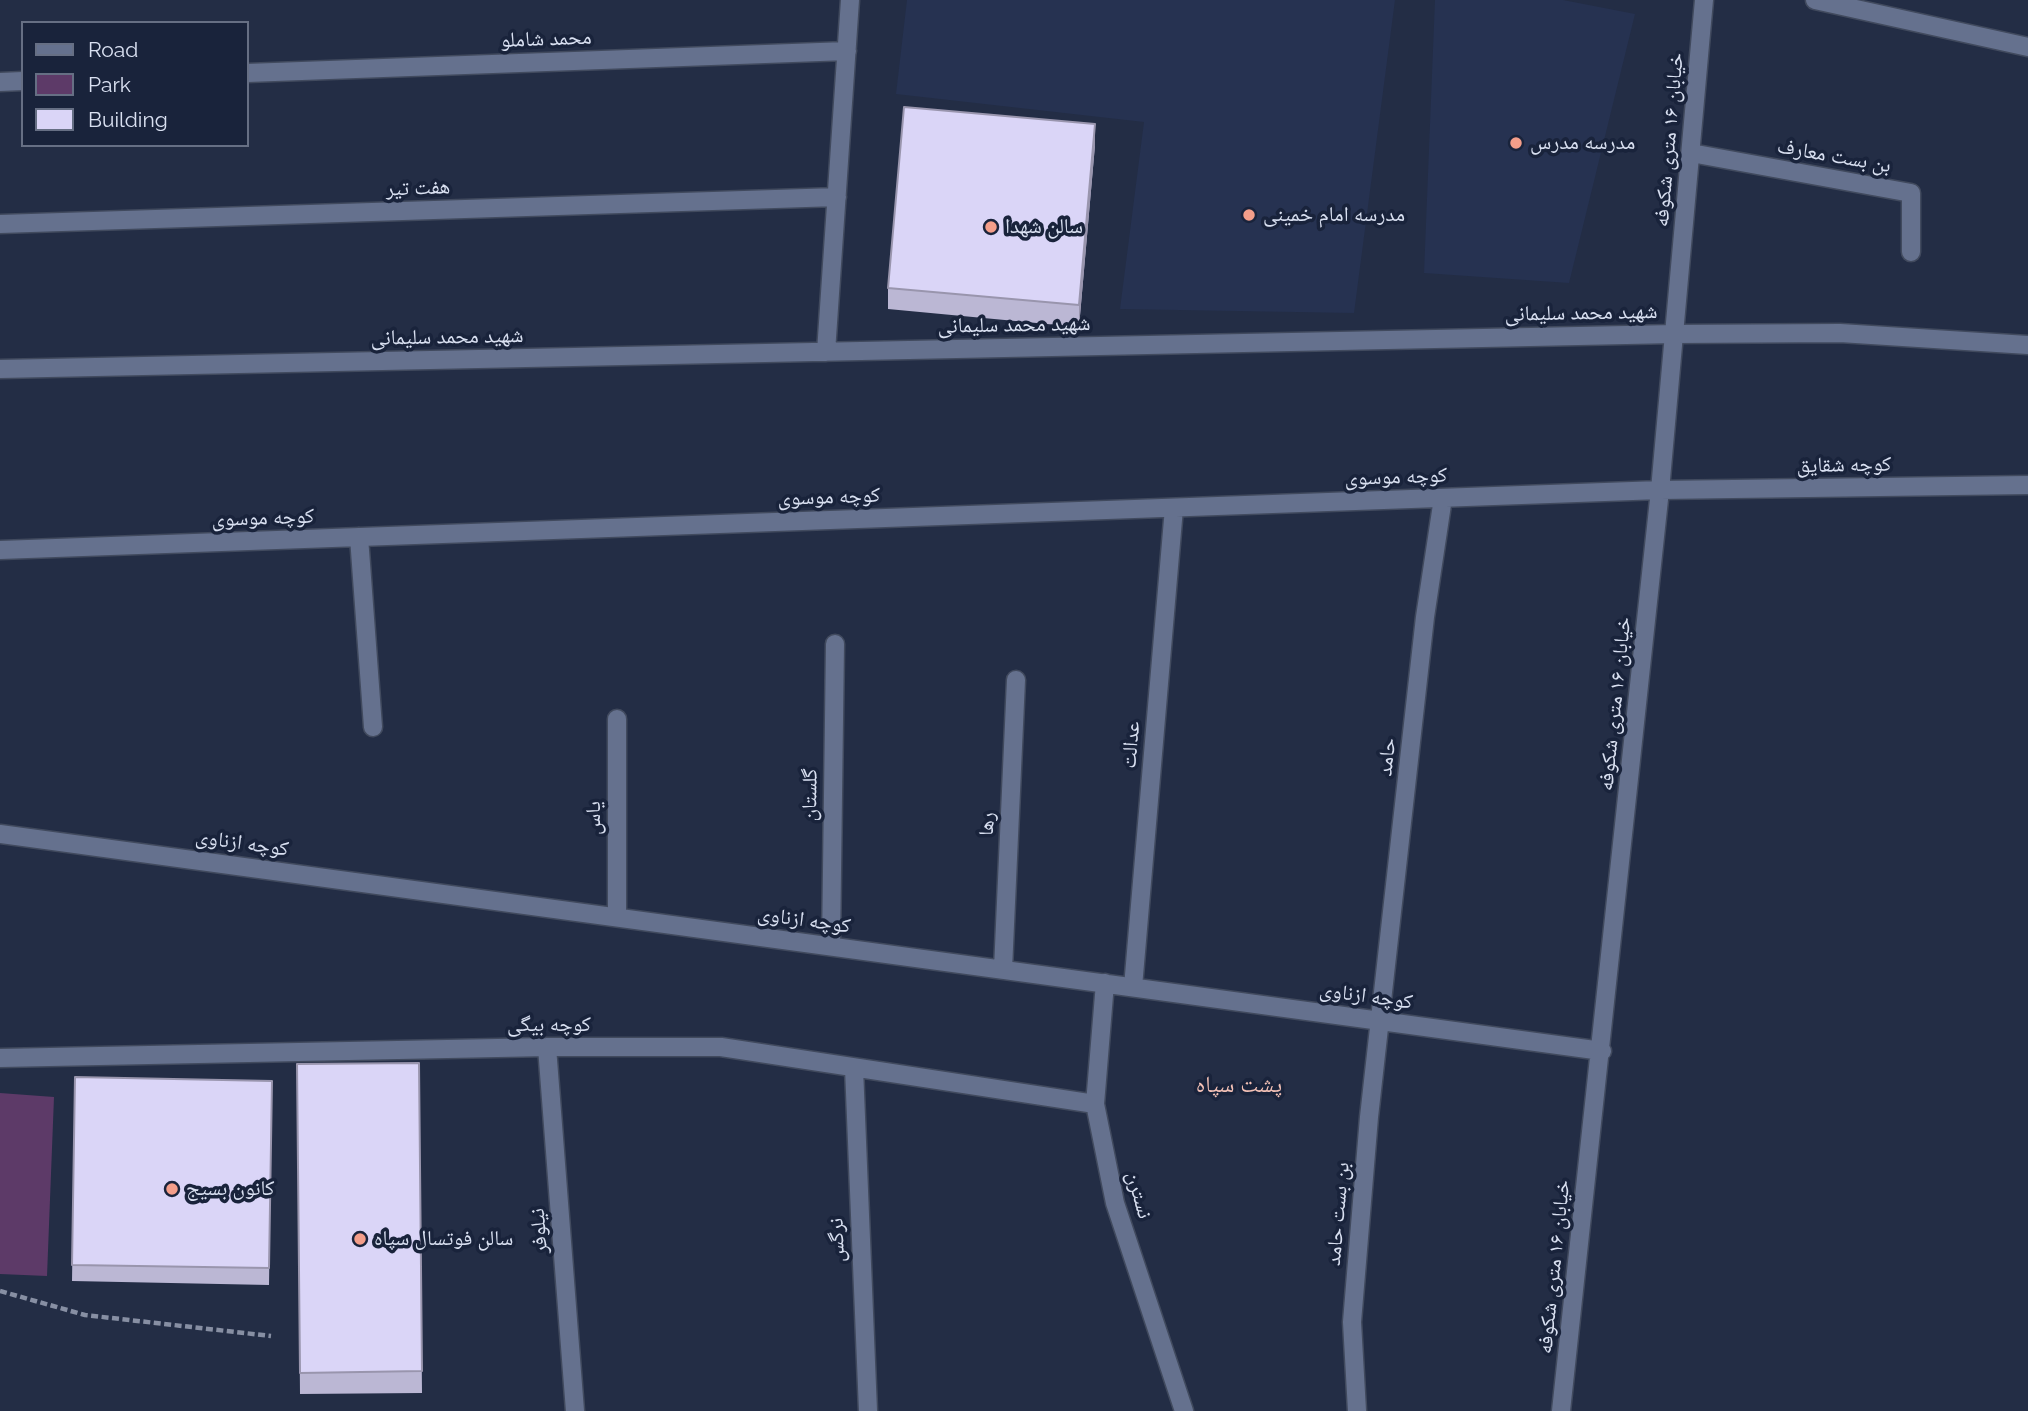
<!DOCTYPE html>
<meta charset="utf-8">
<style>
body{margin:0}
#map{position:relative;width:2028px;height:1411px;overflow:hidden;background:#232d45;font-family:Raleway,sans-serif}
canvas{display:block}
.legend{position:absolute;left:21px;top:21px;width:228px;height:126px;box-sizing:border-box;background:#19233b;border:2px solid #666f84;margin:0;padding:9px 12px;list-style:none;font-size:21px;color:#d9e0f1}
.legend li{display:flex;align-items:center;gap:14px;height:35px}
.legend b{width:35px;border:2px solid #666f84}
</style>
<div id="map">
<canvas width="2028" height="1411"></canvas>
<ul class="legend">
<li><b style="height:9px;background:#65718e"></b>Road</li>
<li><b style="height:19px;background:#5d3a68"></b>Park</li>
<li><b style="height:19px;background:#dad5f7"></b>Building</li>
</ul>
</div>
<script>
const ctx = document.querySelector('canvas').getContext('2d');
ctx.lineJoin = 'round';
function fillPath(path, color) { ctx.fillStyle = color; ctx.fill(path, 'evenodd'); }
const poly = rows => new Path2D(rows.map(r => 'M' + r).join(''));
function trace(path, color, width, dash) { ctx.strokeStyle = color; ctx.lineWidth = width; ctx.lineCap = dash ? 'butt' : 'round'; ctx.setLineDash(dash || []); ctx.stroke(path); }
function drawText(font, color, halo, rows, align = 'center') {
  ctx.font = font + ' Raleway,"Noto Naskh Arabic",sans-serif'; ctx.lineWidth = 7; ctx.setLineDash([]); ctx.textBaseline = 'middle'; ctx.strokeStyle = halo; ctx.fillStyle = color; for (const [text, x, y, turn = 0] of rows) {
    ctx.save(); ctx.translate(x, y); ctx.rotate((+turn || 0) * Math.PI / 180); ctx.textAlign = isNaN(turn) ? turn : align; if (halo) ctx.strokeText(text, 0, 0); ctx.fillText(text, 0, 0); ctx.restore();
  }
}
fillPath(poly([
 [907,0,1395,0,1354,313,1120,309,1144,122,896,94],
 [1435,0,1563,0,1635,14,1569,283,1424,273]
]), '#263251');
fillPath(poly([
 [0,1093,54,1097,47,1276,0,1274]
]), '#5d3a68');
const minor = poly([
 [1815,0,2028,47],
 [247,73,847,51],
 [0,82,23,81],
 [1691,153,1911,193,1911,252],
 [0,224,837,197],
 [826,352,850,0],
 [0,369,1674,334,1840,333,2028,345],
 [359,537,373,727],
 [0,550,1660,490,2028,485],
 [617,719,617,917],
 [0,834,1602,1051],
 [831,946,835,644],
 [1003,969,1016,680],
 [1105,983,1095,1104,1115,1203,1184,1411],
 [1133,987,1174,508],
 [547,1047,575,1411],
 [0,1058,547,1047,721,1047,1095,1104],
 [854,1068,868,1411],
 [1357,1411,1352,1322,1369,1117,1425,617,1443,498],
 [1561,1411,1660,490,1704,0]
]);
trace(minor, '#414a5e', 21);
trace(poly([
 [0,1291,85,1315,271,1336]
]), '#878fa3', 4.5, [7, 3.5]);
trace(minor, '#65718e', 18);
fillPath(poly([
 [1095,145,1079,327,888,309,888,288],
 [419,1063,422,1393,300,1394,297,1064],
 [75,1077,272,1081,269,1285,72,1281]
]), '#bbb7d4');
fillPath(poly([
 [1095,124,1095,145,1079,327,1079,305]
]), '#9995ad');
const building = poly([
 [904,107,1095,124,1079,305,888,288,904,107],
 [419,1063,422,1371,300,1373,297,1064,419,1063],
 [75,1077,272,1081,269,1268,72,1265,75,1077]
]);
fillPath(building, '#dad5f7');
trace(building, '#9995ad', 2);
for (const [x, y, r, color] of [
 [1516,143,7,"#f49e8a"],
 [1249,215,7,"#f49e8a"],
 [991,227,7,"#f49e8a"],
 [172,1189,7,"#f49e8a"],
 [360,1239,7,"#f49e8a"]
]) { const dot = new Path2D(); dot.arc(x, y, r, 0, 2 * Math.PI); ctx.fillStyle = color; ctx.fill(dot); trace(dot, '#19233b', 2.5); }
drawText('21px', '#d9e0f1', '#19233b', [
 ["محمد شاملو",546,39,-2],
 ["خیابان ۱۶ متری شکوفه",1669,140,-85],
 ["بن بست معارف",1834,156,10],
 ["هفت تیر",418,188,-2],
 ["شهید محمد سلیمانی",1581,313,-1],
 ["شهید محمد سلیمانی",1014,325,-1],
 ["شهید محمد سلیمانی",447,337,-1],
 ["کوچه شقایق",1844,465,-1],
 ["کوچه موسوی",1396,477,-2],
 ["کوچه موسوی",829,497,-2],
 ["کوچه موسوی",263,518,-2],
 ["خیابان ۱۶ متری شکوفه",1615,704,-84],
 ["عدالت",1131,745,-85],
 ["حامد",1387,757,-84],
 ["گلستان",810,795,-89],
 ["یاس",594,818,-90],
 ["رها",987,824,-87],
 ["کوچه ازناوی",242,843,8],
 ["کوچه ازناوی",804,920,8],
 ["کوچه ازناوی",1366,996,8],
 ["کوچه بیگی",549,1025],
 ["نسترن",1139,1195,75],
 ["بن بست حامد",1338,1214,-85],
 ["نیلوفر",539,1231,-94],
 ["نرگس",837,1240,-92],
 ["خیابان ۱۶ متری شکوفه",1554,1267,-84]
]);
drawText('21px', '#d9e0f1', '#19233b', [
 ["مدرسه مدرس",1530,143],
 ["مدرسه امام خمینی",1263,215],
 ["سالن شهدا",1005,227],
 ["کانون بسیج",186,1189],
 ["سالن فوتسال سپاه",374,1239]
], 'left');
drawText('23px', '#f4c2b7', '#19233b', [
 ["پشت سپاه",1239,1085]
]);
</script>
